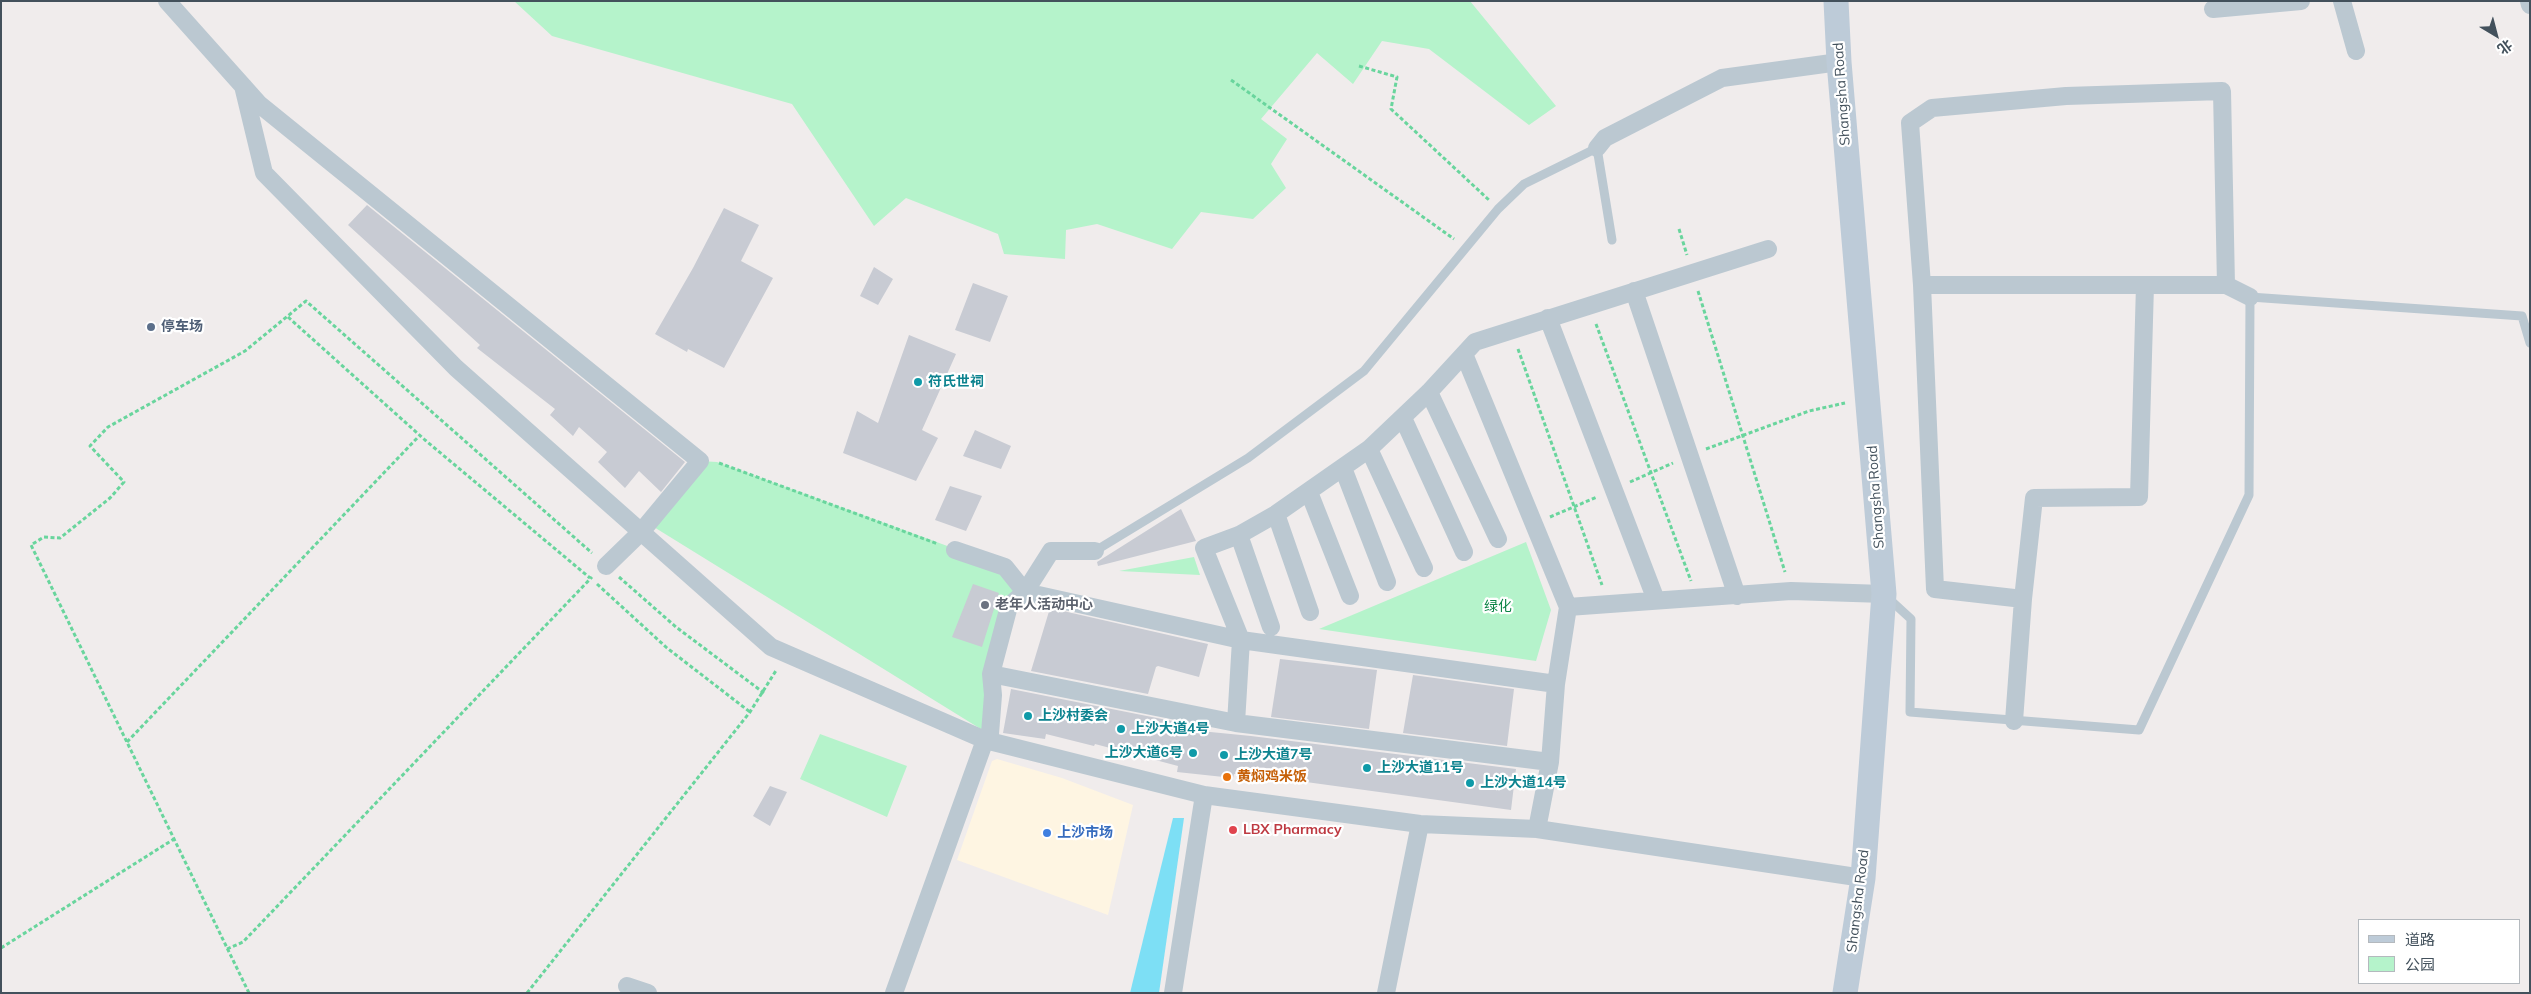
<!DOCTYPE html>
<meta charset="utf-8">
<style>
body{margin:0}
#map{position:relative;width:2531px;height:994px;overflow:hidden;background:#f0ecec;font-family:Mulish,"Noto Sans SC",sans-serif}
canvas{display:block}
.frame{position:absolute;inset:0;border:2px solid #43515c;pointer-events:none}
.legend{position:absolute;left:2358px;top:919px;width:162px;height:65px;box-sizing:border-box;background:#fff;border:1px solid #b4b9be;margin:0;padding:6px 9px;list-style:none;font-size:15px;color:#43515c}
.legend li{display:flex;align-items:center;gap:10px;height:25px}
.legend b{width:25px;border:1px solid #b4b9be}
.north{position:absolute;left:2471px;top:10px;width:50px;height:50px;-webkit-text-stroke:4px #fff;paint-order:stroke;rotate:143deg;font-size:14px;font-weight:700;line-height:20px;text-align:center;color:#43515c}
.north::after{content:'';display:block;margin:auto;width:18px;height:22px;background:#43515c;clip-path:polygon(50% 0,100% 100%,50% 72%,0 100%)}
</style>
<div id="map">
<canvas width="2531" height="994"></canvas>
<div class="frame"></div>
<ul class="legend">
<li><b style="height:6px;background:#bdcbd8"></b>道路</li>
<li><b style="height:14px;background:#b5f3cb"></b>公园</li>
</ul>
<div class="north">北</div>
</div>
<script>
const ctx = document.querySelector('canvas').getContext('2d');
ctx.lineJoin = 'round';
function fillPath(path, color) { ctx.fillStyle = color; ctx.fill(path, 'evenodd'); }
const poly = rows => new Path2D(rows.map(r => 'M' + r).join(''));
function trace(path, color, width, dash) { ctx.strokeStyle = color; ctx.lineWidth = width; ctx.lineCap = dash ? 'butt' : 'round'; ctx.setLineDash(dash || []); ctx.stroke(path); }
function drawText(font, color, halo, rows, align = 'center') {
  ctx.font = font + ' Mulish,"Noto Sans SC",sans-serif'; ctx.lineWidth = 4.5; ctx.setLineDash([]); ctx.textBaseline = 'middle'; ctx.strokeStyle = halo; ctx.fillStyle = color; for (const [text, x, y, turn = 0] of rows) {
    ctx.save(); ctx.translate(x, y); ctx.rotate((+turn || 0) * Math.PI / 180); ctx.textAlign = isNaN(turn) ? turn : align; if (halo) ctx.strokeText(text, 0, 0); ctx.fillText(text, 0, 0); ctx.restore();
  }
}
fillPath(poly([
 [997,759,1062,778,1133,805,1108,915,957,860,992,761]
]), '#fef5e2');
fillPath(poly([
 [514,1,1470,1,1556,106,1529,125,1429,49,1382,41,1353,84,1317,53,1261,119,1287,139,1271,164,1286,188,1253,219,1201,212,1172,249,1097,224,1066,230,1065,259,1004,254,998,234,906,198,874,226,792,104,552,36],
 [700,461,717,462,1005,567,1025,592,1009,606,984,731,649,524],
 [1526,542,1551,610,1536,661,1319,629],
 [1194,557,1200,575,1119,571],
 [820,734,907,766,887,817,800,779]
]), '#b5f3cb');
fillPath(poly([
 [1173,818,1184,818,1159,993,1130,993]
]), '#7ddff5');
fillPath(poly([
 [367,205,685,462,661,492,639,471,625,488,598,462,607,452,579,427,573,436,550,415,555,409,477,348,480,345,348,225],
 [724,208,759,225,741,261,773,278,724,368,688,349,687,352,655,334,693,268],
 [874,267,893,279,878,305,860,296],
 [973,283,1008,296,990,342,955,330],
 [909,335,956,354,922,430,938,438,916,481,843,453,857,411,878,423],
 [975,430,1011,446,1001,469,963,456],
 [950,486,982,496,966,531,935,520],
 [1181,509,1196,541,1098,566,1097,562],
 [973,584,999,593,982,647,952,637],
 [1050,608,1208,644,1199,677,1158,666,1156,667,1148,694,1031,671],
 [1280,659,1377,670,1369,729,1271,717],
 [1413,675,1514,689,1507,746,1403,733],
 [1011,689,1172,721,1170,728,1251,736,1516,769,1511,810,1306,782,1234,774,1233,778,1177,772,1178,766,1095,744,1094,746,1046,734,1045,739,1003,733],
 [770,786,787,792,770,826,753,816]
]), '#c8cbd3');
trace(poly([
 [1359,66,1397,77,1391,109,1489,200],
 [1231,80,1454,239],
 [1679,229,1687,255],
 [1698,291,1785,572],
 [288,317,425,440,590,578],
 [1596,324,1691,581],
 [1518,349,1602,585],
 [1706,449,1809,411,1845,403],
 [719,463,938,544],
 [1630,482,1673,463],
 [1550,517,1597,497],
 [619,577,676,627,764,693],
 [597,584,667,648,750,712],
 [127,742,420,435],
 [1,948,174,839],
 [227,949,243,942,592,577],
 [249,993,31,545,44,537,60,538,110,498,124,482,90,446,108,427,245,351,306,301,592,553],
 [527,993,750,712,777,669]
]), '#69d59d', 3, [4, 2.5]);
trace(poly([
 [1095,551,1248,458,1364,371,1498,209,1524,184,1597,148,1612,240],
 [1887,597,1911,619,1910,712,2139,730,2249,495,2250,297,2522,316,2530,343]
]), '#bbc8d1', 9);
trace(poly([
 [167,1,259,104,700,461,641,532,606,566],
 [2342,1,2356,51],
 [2529,1,2530,5],
 [2213,9,2301,1],
 [243,86,264,173,456,368,771,647,985,740,1204,795,1420,824,1537,829,1863,878],
 [1597,148,1605,138,1722,78,1839,62],
 [1922,285,1910,123,1932,108,2066,96,2222,91,2226,285],
 [2145,285,2139,497,2034,498,2023,599,1935,589,1922,285,2226,285,2250,297],
 [1634,291,1737,596],
 [1548,318,1656,600],
 [1464,354,1568,607],
 [1429,392,1498,539],
 [1403,418,1464,552],
 [1369,449,1424,568],
 [1343,468,1387,582],
 [1309,492,1350,596],
 [1276,514,1310,612],
 [1239,535,1271,627],
 [955,550,1005,567,1025,592,1241,640,1556,684],
 [991,674,1236,723,1550,762],
 [2014,721,2023,599],
 [1236,723,1241,640,1204,548,1239,535,1276,514,1369,449,1429,392,1475,342,1768,249],
 [1537,829,1550,762,1556,684,1568,607,1791,591,1884,594],
 [627,986,648,993],
 [894,993,985,740,990,734,993,695,991,674,1009,606,1025,592,1051,551,1095,551],
 [1173,993,1204,795],
 [1386,993,1420,824]
]), '#bbc8d1', 18);
trace(poly([
 [1836,1,1839,62,1884,594,1863,878,1845,993]
]), '#bdcbd8', 25);
for (const [x, y, r, color] of [
 [151,327,5,"#5c6f8a"],
 [918,382,5,"#0f9aa8"],
 [985,605,5,"#6b7280"],
 [1028,716,5,"#0f9aa8"],
 [1121,729,5,"#0f9aa8"],
 [1193,753,5,"#0f9aa8"],
 [1224,755,5,"#0f9aa8"],
 [1367,768,5,"#0f9aa8"],
 [1227,777,5,"#e8710a"],
 [1470,783,5,"#0f9aa8"],
 [1233,830,5,"#e0444e"],
 [1047,833,5,"#3f7fe0"]
]) { const dot = new Path2D(); dot.arc(x, y, r, 0, 2 * Math.PI); ctx.fillStyle = color; ctx.fill(dot); trace(dot, '#fff', 2); }
drawText('14px', '#43515c', '#fff', [
 ["Shangsha Road",1842,94,-94],
 ["Shangsha Road",1876,497,-94],
 ["Shangsha Road",1858,901,-83]
]);
drawText('bold 14px', '#4e5e75', '#fff', [
 ["停车场",161,327]
], 'left');
drawText('bold 14px', '#0d838f', '#fff', [
 ["符氏世祠",928,382],
 ["上沙村委会",1038,716],
 ["上沙大道4号",1131,729],
 ["上沙大道6号",1183,753,"right"],
 ["上沙大道7号",1234,755],
 ["上沙大道11号",1377,768],
 ["上沙大道14号",1480,783]
], 'left');
drawText('bold 14px', '#5b616d', '#fff', [
 ["老年人活动中心",995,605]
], 'left');
drawText('14px', '#0d8446', '#fff', [
 ["绿化",1498,607]
]);
drawText('bold 14px', '#c56008', '#fff', [
 ["黄焖鸡米饭",1237,777]
], 'left');
drawText('bold 14px', '#be3a42', '#fff', [
 ["LBX Pharmacy",1243,830]
], 'left');
drawText('bold 14px', '#366cbe', '#fff', [
 ["上沙市场",1057,833]
], 'left');
</script>
